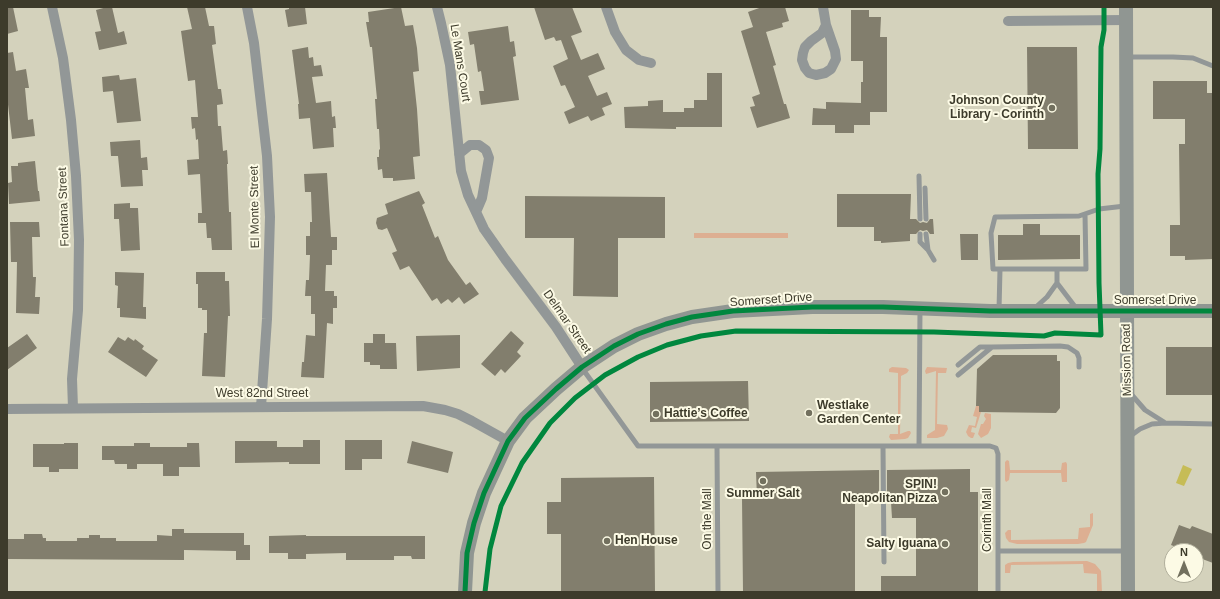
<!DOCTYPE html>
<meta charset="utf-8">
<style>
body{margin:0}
#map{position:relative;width:1220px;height:599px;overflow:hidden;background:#d4d2bc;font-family:Helvetica,sans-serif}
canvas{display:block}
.frame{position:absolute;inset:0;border:8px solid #3d3b2b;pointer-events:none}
.north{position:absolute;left:1164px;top:543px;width:40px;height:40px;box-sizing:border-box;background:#fcfae5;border:1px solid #b0ae9b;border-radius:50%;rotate:0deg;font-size:11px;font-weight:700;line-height:16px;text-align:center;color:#3d3b2b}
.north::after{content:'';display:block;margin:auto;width:14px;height:18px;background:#72705e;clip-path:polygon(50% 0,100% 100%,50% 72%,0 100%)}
</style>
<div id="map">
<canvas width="1220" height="599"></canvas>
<div class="frame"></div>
<div class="north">N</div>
</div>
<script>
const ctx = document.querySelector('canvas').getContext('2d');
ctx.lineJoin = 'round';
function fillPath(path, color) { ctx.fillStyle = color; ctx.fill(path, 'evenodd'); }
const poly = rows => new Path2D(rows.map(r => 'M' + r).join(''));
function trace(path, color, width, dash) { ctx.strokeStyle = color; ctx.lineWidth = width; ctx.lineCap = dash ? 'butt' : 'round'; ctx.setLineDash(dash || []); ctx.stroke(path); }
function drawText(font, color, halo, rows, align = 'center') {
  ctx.font = font + ' Helvetica,sans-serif'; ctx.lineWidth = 4; ctx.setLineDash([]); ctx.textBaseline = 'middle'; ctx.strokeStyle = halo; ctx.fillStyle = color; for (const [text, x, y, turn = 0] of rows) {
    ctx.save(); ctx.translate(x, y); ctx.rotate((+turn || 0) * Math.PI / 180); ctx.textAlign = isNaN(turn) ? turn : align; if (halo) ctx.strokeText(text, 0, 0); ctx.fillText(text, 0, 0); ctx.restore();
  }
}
fillPath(poly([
 [694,233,788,233,788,238,694,238],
 [892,367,906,368,909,370,907,373,901,376,900,434,908,431,910,431,911,433,908,438,905,439,891,440,889,437,890,434,898,434,898,373,889,372,889,369],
 [927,367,947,368,946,373,938,373,937,424,947,425,948,429,944,436,937,438,927,438,927,435,935,430,936,371,926,374,925,371],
 [976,406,979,406,981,412,976,428,972,427,971,432,975,433,973,438,971,438,968,436,966,432,969,425,975,426,977,417,973,416],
 [985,413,991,414,991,428,988,434,981,438,978,434,981,424,983,424,986,419,984,416],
 [1007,460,1009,461,1010,470,1061,470,1062,463,1066,462,1067,464,1067,482,1062,482,1061,473,1010,473,1009,480,1006,482,1005,480,1005,462],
 [1093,513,1093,525,1086,542,1084,543,1078,544,1017,544,1009,542,1006,538,1005,533,1008,530,1011,530,1011,540,1078,539,1079,528,1090,527,1090,514],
 [1087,561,1095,564,1101,571,1102,592,1097,592,1097,574,1084,573,1083,564,1011,565,1010,573,1005,573,1005,565,1008,563,1013,562]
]), '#ddaf92');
fillPath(poly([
 [1183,465,1192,469,1184,486,1176,483]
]), '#c6bc56');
fillPath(poly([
 [7,7,13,7,18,31,7,34],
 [107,7,112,7,118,33,124,31,127,44,99,50,95,32,101,31,96,10],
 [187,7,205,7,209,26,214,26,216,44,212,45,218,89,221,89,223,104,217,105,218,126,221,126,223,151,227,150,228,164,227,164,229,212,231,212,232,250,212,250,211,238,207,238,206,223,198,223,198,213,202,213,200,174,188,175,187,160,199,159,198,139,196,140,195,128,192,129,191,117,198,117,195,80,188,81,181,31,192,29],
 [289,7,305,7,307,24,288,27,285,10,289,9],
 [401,7,405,26,413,25,417,48,419,71,413,72,417,109,420,156,413,157,415,179,393,181,393,178,383,178,382,169,378,170,377,157,379,157,379,150,380,149,379,129,377,129,375,99,377,99,372,47,370,47,366,22,369,22,368,12],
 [534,7,572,7,582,32,571,36,581,60,598,53,605,69,588,76,597,96,607,92,612,104,602,108,605,115,591,121,588,116,569,124,564,112,575,107,565,85,561,86,553,66,568,59,561,40,556,41,554,37,545,40],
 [762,7,785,7,789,21,782,23,783,27,766,32,776,65,773,66,784,104,786,104,790,118,757,128,750,107,755,106,752,97,760,94,741,31,753,27,748,12],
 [851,10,869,10,869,17,881,17,880,37,887,37,887,112,870,112,870,125,854,125,854,133,835,133,835,125,812,125,813,108,826,109,826,102,861,103,861,82,863,82,863,61,851,61],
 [508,26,510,42,514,41,516,56,513,57,519,100,481,105,479,91,484,91,481,71,478,72,474,44,470,45,468,32],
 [308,47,309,58,313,57,314,66,321,65,323,76,312,77,316,103,331,101,332,117,335,116,336,128,333,128,334,147,313,149,310,118,299,119,298,104,299,104,292,50],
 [1027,47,1077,47,1078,149,1028,149],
 [13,52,16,71,26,69,29,88,25,88,28,120,33,119,35,136,12,139,7,96,7,53],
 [707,73,722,73,722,127,676,127,676,129,625,128,624,107,648,106,648,101,663,100,663,112,684,112,684,108,694,108,694,100,707,100],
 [119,75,120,80,136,78,141,121,117,123,113,91,103,92,102,77],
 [1153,81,1207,81,1207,93,1213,93,1213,259,1185,260,1185,256,1170,256,1170,225,1180,225,1179,144,1185,144,1185,119,1153,119],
 [140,140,141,158,147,157,148,170,142,170,143,186,121,187,118,156,111,156,110,142],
 [35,161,38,191,39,191,40,201,9,204,8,183,12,182,11,166,18,166,18,163],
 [327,173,331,237,337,237,337,250,332,250,332,265,326,265,325,291,334,291,334,296,337,296,337,308,333,308,333,324,327,323,324,378,301,377,302,362,304,362,306,335,315,336,315,314,311,314,311,296,305,296,306,280,309,280,310,255,306,255,306,236,310,236,310,222,312,222,311,192,305,192,304,174],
 [419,191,425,203,422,205,435,238,438,236,448,260,466,285,470,282,479,294,464,304,459,297,452,303,448,299,441,304,437,298,432,301,409,266,400,270,392,253,397,251,387,228,382,230,378,229,376,223,377,218,388,214,385,204],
 [837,194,911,194,910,219,916,219,920,223,923,222,927,223,930,219,933,219,934,234,930,234,927,230,923,231,920,230,916,234,910,234,910,241,881,243,881,241,874,241,874,227,837,227],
 [525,196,665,197,665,238,618,238,618,297,573,296,574,238,525,238],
 [130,203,130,208,138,208,140,250,121,251,119,219,114,219,114,204],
 [10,222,39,222,40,237,32,237,33,277,36,277,35,297,40,297,39,314,16,313,17,262,11,262],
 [1023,224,1040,224,1040,235,1080,235,1080,259,998,260,998,235,1023,235],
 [960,234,978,234,978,260,961,260],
 [115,272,144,273,143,307,146,307,146,319,120,317,120,308,117,308,118,286,115,285],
 [196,272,225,272,225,281,229,281,230,316,228,316,225,377,202,376,204,333,207,333,207,310,202,310,202,308,198,308,198,284,196,284],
 [511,331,524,343,517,352,521,356,505,373,501,369,495,376,481,364],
 [27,334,37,348,7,370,7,348],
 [373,334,385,334,385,343,396,343,397,369,380,369,380,365,370,365,370,362,364,362,364,343,373,343],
 [460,335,460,368,417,371,416,336],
 [118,337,125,341,128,337,134,341,135,339,144,346,142,349,158,360,146,377,108,352],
 [1166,347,1213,347,1213,395,1166,395],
 [993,355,1057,355,1057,361,1060,361,1060,408,1056,413,979,412,979,406,976,406,977,369],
 [748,381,749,421,650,422,650,382],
 [303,440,320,440,320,464,289,464,289,462,235,463,235,441,277,441,277,447,303,447],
 [345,440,382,440,382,459,362,459,362,470,345,470],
 [412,441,453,452,448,473,407,463],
 [64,443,78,443,78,469,59,469,59,472,49,472,49,467,33,467,33,444,64,444],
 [134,443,150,443,150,447,187,447,187,443,199,443,200,467,179,467,179,476,163,476,163,464,137,464,137,469,127,469,127,464,115,464,114,460,102,460,102,446,134,446],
 [970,469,970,492,978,492,978,592,881,592,881,576,916,576,916,518,892,518,891,502,887,502,887,470],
 [879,470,879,502,855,502,855,592,743,592,742,498,757,498,756,472],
 [654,477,655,592,561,592,561,534,547,534,547,502,561,502,561,478],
 [1179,525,1190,529,1192,526,1213,534,1213,563,1197,557,1200,551,1187,551,1171,545],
 [172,529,184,529,184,533,244,533,244,545,250,545,250,560,236,560,236,551,184,550,184,560,7,559,8,539,24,539,24,534,42,534,43,538,46,538,46,541,77,541,77,538,89,538,89,535,100,535,100,538,116,538,116,541,157,541,157,535,172,536],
 [306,535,306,536,425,536,425,559,412,559,411,556,394,556,394,560,346,560,346,553,306,554,306,559,288,559,288,553,269,553,269,536]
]), '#827e6d');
trace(poly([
 [1127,57,1173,57,1193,58,1213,66],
 [919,176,920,219],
 [925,188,926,219],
 [1085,214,1086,269,993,269,991,233,995,217,1079,216,1099,209,1125,206],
 [920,234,920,242,927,249],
 [926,234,928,250,934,260],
 [1057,269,1057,283,1076,308],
 [1036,307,1047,297,1057,283],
 [999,310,1000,269],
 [958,365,980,347,992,347],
 [582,368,638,446,990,446,996,448,998,454,998,592],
 [958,375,992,347,1060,346,1068,347,1077,353,1079,358,1079,367],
 [1131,394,1145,410,1164,422],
 [1129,437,1140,429,1152,424,1165,423,1213,424],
 [717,446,718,592],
 [883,446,884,562],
 [919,446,920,309],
 [998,551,1127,551]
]), '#929797', 5);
trace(poly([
 [52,7,63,58,71,120,76,176,79,240,78,310,72,379,73,408],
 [247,7,254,43,267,156,270,217,267,319,261,407],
 [437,7,441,23,450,65,461,171,468,195,484,229,505,259,556,327,582,367],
 [606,7,615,32,626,50,639,60,651,63],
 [823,7,826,25,835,51,836,59,831,69,825,73,816,75,809,73,805,68,802,60,803,53,805,47,811,41,822,33,826,25],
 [1008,21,1126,20],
 [459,154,470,145,479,145,486,150,489,158,482,198,476,212],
 [7,409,423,406,445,410,458,414,472,421,508,441]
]), '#929797', 10);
trace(poly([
 [1126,7,1128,592],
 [465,592,467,553,474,523,484,493,508,441,525,418,556,389,582,367,614,346,638,334,666,324,692,317,733,311,812,307,883,307,990,311,1213,311]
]), '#909692', 14);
trace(poly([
 [465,592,467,553,474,523,484,493,508,441,525,418,556,389,582,367,614,346,638,334,666,324,692,317,733,311,812,307,883,307,990,311,1213,311],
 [485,592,490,549,501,506,522,463,550,423,575,398,605,375,638,357,667,345,701,336,736,331,934,332,1044,336,1055,333,1101,335,1099,283,1098,174,1100,149,1101,47,1104,30,1104,7]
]), '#00873e', 5);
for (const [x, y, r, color] of [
 [1052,108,4,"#72705e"],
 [809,413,4,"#72705e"],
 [656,414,4,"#72705e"],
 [763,481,4,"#72705e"],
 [945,492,4,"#72705e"],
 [607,541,4,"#72705e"],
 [945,544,4,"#72705e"]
]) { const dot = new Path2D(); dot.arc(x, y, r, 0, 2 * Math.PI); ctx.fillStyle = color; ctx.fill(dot); trace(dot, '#fcfae5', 1.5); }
drawText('12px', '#3d3b2b', '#fcfae5', [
 ["Le Mans Court",460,63,81],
 ["Fontana Street",64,207,-92],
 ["El Monte Street",255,207,-91],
 ["Somerset Drive",771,300,-4],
 ["Somerset Drive",1155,301],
 ["Delmar Street",567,322,55],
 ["Mission Road",1127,360,-91],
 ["West 82nd Street",262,394],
 ["On the Mall",708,519,-90],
 ["Corinth Mall",988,520,-90]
]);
drawText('bold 12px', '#3d3b2b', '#fcfae5', [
 ["Johnson County",1044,101],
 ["Library - Corinth",1044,115],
 ["Westlake",817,406,"left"],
 ["Garden Center",817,420,"left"],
 ["Hattie’s Coffee",664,414,"left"],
 ["SPIN!",937,485],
 ["Neapolitan Pizza",937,499],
 ["Summer Salt",763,494,"center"],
 ["Hen House",615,541,"left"],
 ["Salty Iguana",937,544]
], 'right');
</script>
